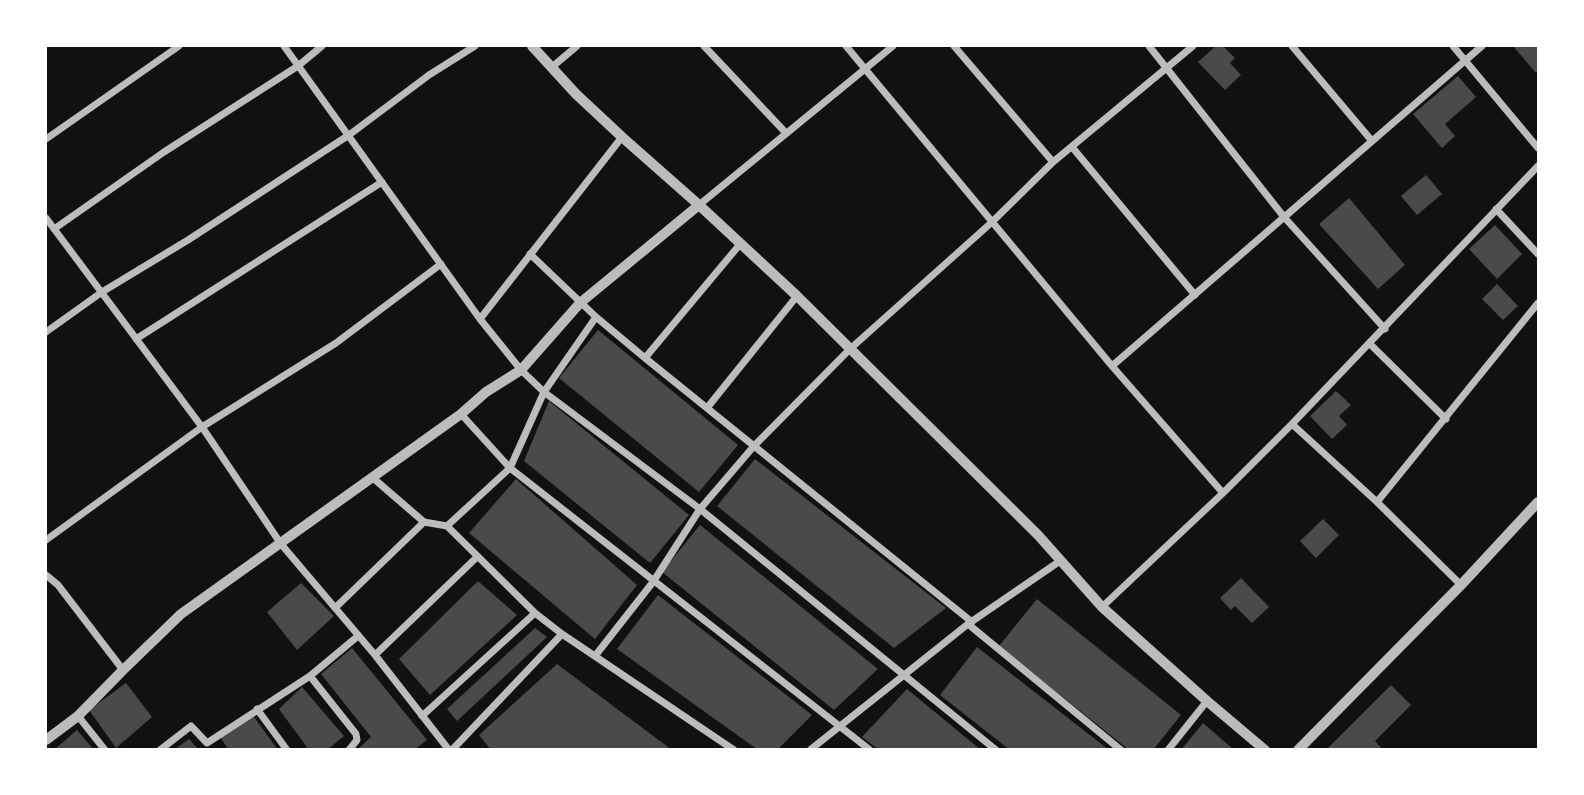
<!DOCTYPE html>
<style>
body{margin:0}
#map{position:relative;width:1584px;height:795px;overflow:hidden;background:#111;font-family:Quicksand,sans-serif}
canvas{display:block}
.frame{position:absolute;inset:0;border:47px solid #fff;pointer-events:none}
</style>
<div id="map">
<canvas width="1584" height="795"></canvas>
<div class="frame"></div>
</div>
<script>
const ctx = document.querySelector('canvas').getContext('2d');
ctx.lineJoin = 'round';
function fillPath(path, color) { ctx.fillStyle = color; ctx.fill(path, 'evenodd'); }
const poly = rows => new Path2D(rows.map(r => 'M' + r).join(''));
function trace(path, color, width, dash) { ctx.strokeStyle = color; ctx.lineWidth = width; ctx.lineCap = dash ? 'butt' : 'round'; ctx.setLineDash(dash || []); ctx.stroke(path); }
fillPath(poly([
 [1216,46,1223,46,1235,58,1230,63,1241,75,1225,90,1198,62],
 [1513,46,1538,46,1538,71,1536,73],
 [1458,76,1476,97,1445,124,1455,136,1442,148,1413,114],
 [1426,175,1442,194,1417,215,1401,196],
 [1349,198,1405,265,1378,289,1319,224],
 [1495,225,1522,254,1497,279,1469,249],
 [1497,284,1518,306,1503,320,1482,299],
 [598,330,738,445,699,492,559,378],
 [1336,391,1351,405,1339,416,1347,425,1332,439,1310,416],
 [549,401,689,515,650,563,524,461],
 [755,459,946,608,894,648,717,506],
 [516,479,637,585,595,639,469,533],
 [1323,519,1339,535,1316,558,1300,541],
 [700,525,878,669,834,710,662,572],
 [1241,578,1269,607,1252,623,1235,606,1231,610,1220,598],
 [478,581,517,615,430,695,399,659],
 [301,583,334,616,297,650,267,612],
 [658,595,812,715,777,750,758,750,617,649],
 [1037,599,1181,715,1153,750,1129,750,999,646],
 [535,628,547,637,457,721,447,709],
 [977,647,1109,750,1010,750,940,695],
 [352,648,427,740,414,750,357,750,371,737,321,674],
 [557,664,672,750,491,750,479,735],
 [126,683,152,717,116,748,89,710],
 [1391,685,1411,705,1375,741,1383,750,1326,750],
 [302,687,344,736,327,750,309,750,279,709],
 [907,689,981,750,879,750,862,737],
 [252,714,278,750,229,750,220,737],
 [1203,723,1234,750,1181,750],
 [77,730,94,750,54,750],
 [189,739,199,750,174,750]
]), '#4a4a4a');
trace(poly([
 [284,46,480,319,521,370,544,392,700,509,996,750],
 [704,46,786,133],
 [846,46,1112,366,1223,493],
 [954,46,1053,162],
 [1149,46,1284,217,1385,329],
 [1292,46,1372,141],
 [1453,46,1538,148],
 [552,67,577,46],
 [46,139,179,46],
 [1072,147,1195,295],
 [699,205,893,46],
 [1496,209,1538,254],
 [46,218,202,427,281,544,375,655,449,750],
 [54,229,164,152,298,66,322,46],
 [530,254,596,317,645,358,972,622],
 [480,319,622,137],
 [46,332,102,292,188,240,349,135,429,75,475,46],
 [136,339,382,182],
 [1370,344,1446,419],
 [645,358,741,243],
 [1112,366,1482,46],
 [707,408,797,296],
 [461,414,510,468,870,750],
 [1292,424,1377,502,1461,585],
 [373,478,424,522,447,526,535,613,562,634,734,750],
 [1377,502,1538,303],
 [447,526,510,468,544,392,596,317],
 [46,540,202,427,336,343,441,264],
 [46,575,58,585,123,670],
 [1102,607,1223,493,1292,424,1538,166],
 [335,608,424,522],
 [968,624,1121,750],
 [375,655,477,557],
 [595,656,653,582,700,509,754,446,850,349,991,223,1053,162,1193,46],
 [310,676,356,734,357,740,349,750],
 [257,709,287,750],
 [78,716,105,750],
 [422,716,535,613],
 [160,750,191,726,207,743,310,676,358,636],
 [452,750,562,634],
 [810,750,968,624,1060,561],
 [1168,750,1207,701]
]), '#bcbcbc', 7);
trace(poly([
 [532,46,576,94,622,137,699,205,797,296,1038,535,1102,607,1207,701,1265,750],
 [46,740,78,716,123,670,181,614,461,414,486,392,521,370,580,303,699,205],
 [1298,750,1461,585,1538,502]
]), '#bcbcbc', 10);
</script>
